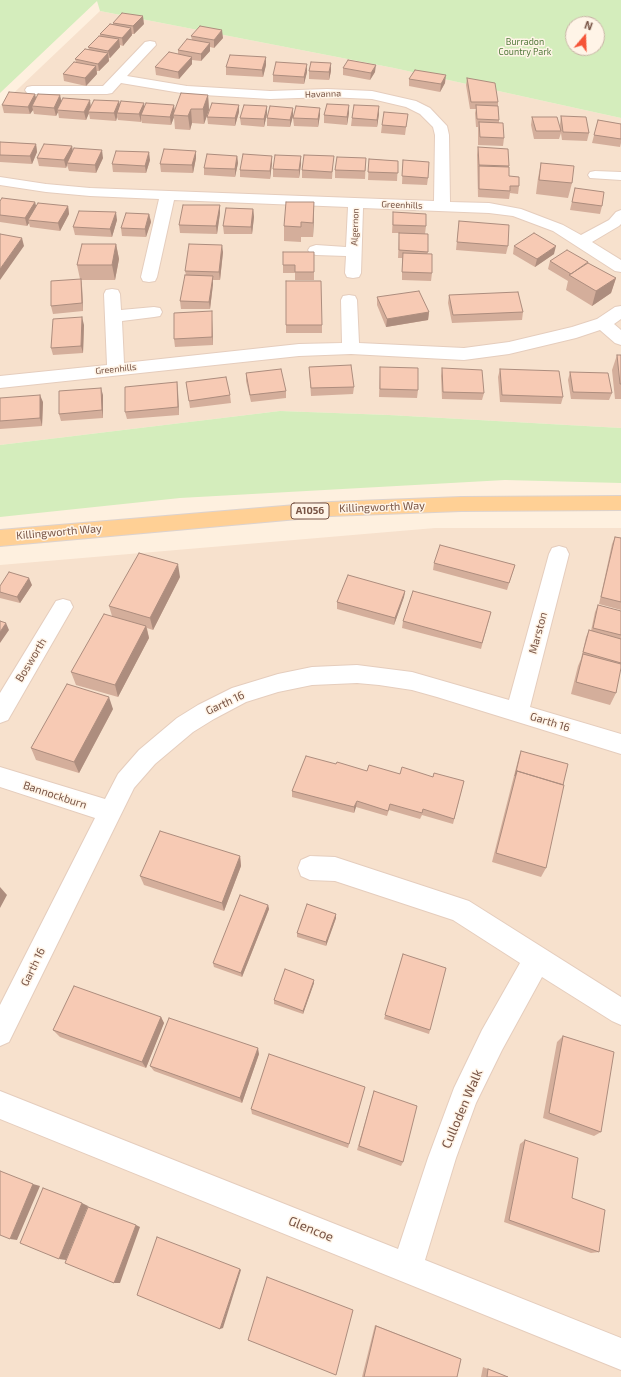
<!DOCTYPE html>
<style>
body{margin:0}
#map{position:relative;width:621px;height:1377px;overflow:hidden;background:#fef0df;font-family:"Exo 2",sans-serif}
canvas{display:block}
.north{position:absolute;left:565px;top:16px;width:40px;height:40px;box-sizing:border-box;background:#fff4e7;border:1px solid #c9b4a6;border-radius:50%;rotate:19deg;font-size:11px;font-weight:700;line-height:16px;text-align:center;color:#775344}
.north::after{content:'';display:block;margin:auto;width:14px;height:18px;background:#f55437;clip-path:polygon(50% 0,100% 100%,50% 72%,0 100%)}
</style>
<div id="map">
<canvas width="621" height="1377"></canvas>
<div class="north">N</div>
</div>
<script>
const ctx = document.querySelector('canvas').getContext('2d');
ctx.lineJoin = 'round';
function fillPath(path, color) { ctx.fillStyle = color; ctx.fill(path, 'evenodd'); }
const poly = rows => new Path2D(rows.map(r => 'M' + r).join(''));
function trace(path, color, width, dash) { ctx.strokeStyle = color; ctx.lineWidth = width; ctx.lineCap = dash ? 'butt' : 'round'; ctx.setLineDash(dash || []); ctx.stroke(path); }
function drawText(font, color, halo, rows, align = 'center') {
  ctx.font = font + ' "Exo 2",sans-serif'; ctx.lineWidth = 3; ctx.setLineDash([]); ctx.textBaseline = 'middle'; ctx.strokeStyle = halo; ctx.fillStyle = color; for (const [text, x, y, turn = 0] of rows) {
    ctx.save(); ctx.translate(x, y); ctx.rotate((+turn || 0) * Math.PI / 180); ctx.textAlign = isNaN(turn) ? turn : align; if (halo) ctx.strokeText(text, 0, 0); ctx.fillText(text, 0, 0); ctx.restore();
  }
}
fillPath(poly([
 [100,11,394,68,621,118,621,428,389,415,280,411,0,445,0,106],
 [435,528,621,528,621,1377,0,1377,0,565]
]), '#f7e1cd');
fillPath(poly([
 [0,0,621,0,621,118,394,68,100,11,97,1,0,93],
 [573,24,597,24,597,48,573,48],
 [280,411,389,415,621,428,621,483,505,480,180,498,0,517,0,445]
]), '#d4edbc');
const minor = poly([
 [150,41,155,42,156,45,127,76,187,86,270,91,327,89,372,91,416,101,430,108,447,126,449,135,450,202,489,203,521,209,563,225,581,235,609,220,616,212,621,210,621,224,619,226,592,242,621,260,621,272,615,271,553,231,513,216,489,213,363,208,361,273,359,277,353,278,347,277,345,273,346,256,316,255,310,253,308,250,310,247,316,245,346,247,348,207,174,200,157,277,155,281,149,282,143,281,141,277,159,199,90,196,46,192,0,185,0,177,46,184,90,188,434,201,435,135,433,127,420,114,406,107,372,99,327,97,270,99,187,94,121,83,112,93,107,94,32,94,27,93,25,90,27,87,32,86,103,86,145,42,150,41],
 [595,171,621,172,621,180,590,178,588,175,590,172,595,171],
 [112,289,118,290,120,294,121,310,154,307,160,308,162,312,160,316,154,317,122,321,124,363,299,344,342,343,341,300,343,296,349,295,355,296,357,300,359,343,464,348,509,342,572,327,597,319,615,307,621,306,621,319,614,324,621,330,621,345,615,343,600,330,576,338,509,354,464,360,351,354,299,356,0,388,0,376,107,365,104,294,106,290,112,289],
 [559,546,566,548,569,554,530,707,621,734,621,754,437,697,412,690,379,685,357,683,312,685,278,692,246,702,214,719,193,732,155,764,134,788,9,1042,0,1046,0,1005,95,818,0,787,0,767,105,799,118,774,139,750,177,718,198,705,232,688,278,674,312,667,357,665,412,672,509,700,549,554,552,548,559,546],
 [63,599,70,601,73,607,8,720,0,723,0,693,56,601,63,599],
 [310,856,335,857,469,901,621,997,621,1025,612,1021,542,977,502,1050,476,1103,456,1158,425,1260,621,1338,621,1370,0,1119,0,1091,398,1249,428,1158,454,1088,482,1030,520,963,453,920,335,881,310,880,301,876,298,868,301,860,310,856]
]);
const major = poly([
 [621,496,621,510,461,511,331,516,0,546,0,530,331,502,461,497,621,496]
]);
trace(minor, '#e5cdbd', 2);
trace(major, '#dcd2ce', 2);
fillPath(minor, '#fff');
fillPath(major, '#ffd095');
fillPath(poly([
 [113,23,144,24,134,34,132,34,132,35,123,46,120,45,120,47,110,58,109,58,109,61,99,71,97,71,97,74,86,86,64,81,63,74,76,62,75,59,89,49,88,47,100,36,100,34,113,24],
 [191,36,223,38,214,48,210,47,210,51,201,61,192,60,192,64,179,79,156,75,155,67,178,54,178,50,192,40],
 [266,65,263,77,226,75,226,67],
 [343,68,375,72,370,80,343,75],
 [309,71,331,71,329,80,309,79],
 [307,72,304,84,273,82,273,75],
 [467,78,498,102,498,106,499,120,499,123,504,138,503,146,478,145,478,127,476,127,475,113,476,109,470,109,466,85],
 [409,79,445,83,440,92,409,86],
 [208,95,209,110,204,124,192,123,190,130,175,129,174,117,171,125,142,123,141,120,141,122,118,120,117,117,116,121,90,119,89,113,86,120,59,118,58,112,56,116,34,114,33,110,30,114,4,113,2,105,36,98,91,106,144,103,144,106,175,111],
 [239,105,239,112,235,126,208,124,207,117],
 [349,113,347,125,324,123,324,115],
 [267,114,264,127,241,125,240,118],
 [379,114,377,127,351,126,352,118],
 [408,114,405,135,381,133,382,125],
 [320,115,318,127,294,126,293,118],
 [293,116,290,127,267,126,267,118],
 [561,116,589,133,587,141,562,140,561,133,559,139,534,139,531,125,532,117,560,127,560,124],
 [598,120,621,124,621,143,620,147,592,143],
 [0,142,36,144,37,152,32,164,0,162],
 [72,146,73,151,103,158,96,173,69,171,67,165,66,168,39,166,37,158],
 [478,147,509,166,509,176,519,186,518,194,510,193,509,199,478,197,477,155],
 [237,156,238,163,235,177,204,175,204,168],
 [272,156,272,163,270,179,240,177,240,170],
 [301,156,301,164,299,178,273,177,273,169],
 [196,158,193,173,161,172,160,164],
 [366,158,365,179,335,178,335,170],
 [369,159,398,161,397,181,368,180],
 [150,160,146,173,113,172,112,164],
 [403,160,428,178,427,185,402,184],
 [541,163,572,183,568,198,536,194,538,178],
 [333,164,332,179,302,178,302,170],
 [575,188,602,206,600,214,570,210],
 [0,201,35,202,36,207,68,206,69,214,60,231,30,227,29,223,27,226,0,222],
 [314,202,313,237,301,237,301,242,284,241,284,226],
 [220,205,220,213,217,234,180,233,179,225],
 [253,209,254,217,252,234,224,234,223,226],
 [393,212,426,226,425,234,428,252,427,254,432,273,431,281,402,280,402,258,398,258,399,233,392,233],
 [149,214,151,222,146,237,122,236,121,228],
 [117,220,112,237,75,235,73,227],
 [459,221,508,246,506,254,456,250],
 [116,244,119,259,115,280,81,280,82,286,83,311,53,314,51,306,80,279,77,265],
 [514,246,554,254,535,267,513,254],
 [223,252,220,280,213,280,213,284,210,309,181,309,180,301,186,275,185,271],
 [314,252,314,280,295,280,295,273,283,273,283,265],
 [550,261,616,278,611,293,592,306,566,290,568,281,548,269],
 [449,295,523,312,522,320,452,323,448,303],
 [377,297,429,312,428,320,386,327,377,305],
 [212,311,213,345,175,347,174,339],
 [84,325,83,353,53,355,51,348],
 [286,325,322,325,322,333,286,333],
 [617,355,621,355,621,399,615,399,612,370],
 [309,367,354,387,353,394,311,396],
 [380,367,418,390,417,398,379,397],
 [442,368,484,393,482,400,442,399,441,376],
 [500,369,563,397,561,404,500,402,498,377],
 [570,372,612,393,609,400,571,399,568,380],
 [246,373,286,391,286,398,251,402,246,381],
 [177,382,179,415,127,419,125,412],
 [186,382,230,395,231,403,190,408],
 [103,395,103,418,61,421,59,414],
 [0,398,43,402,42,426,0,429],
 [615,537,621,538,621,610,599,604,612,544],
 [434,563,515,565,507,590,433,570],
 [180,577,153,630,147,628,149,638,118,697,76,685,71,672,112,616,109,606],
 [32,585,20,603,0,598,0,586],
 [405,591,404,597,394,625,337,609,337,602],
 [598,605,621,611,621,663,616,693,610,705,571,694,578,666,581,659,586,637,589,630,591,631,595,612],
 [491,612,481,649,402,628,403,621],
 [113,709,79,773,36,760,31,748],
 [521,751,546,868,541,877,492,862,519,756],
 [336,764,367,771,433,777,464,781,453,824,422,815,420,819,389,810,387,816,356,807,354,813,292,797,292,791],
 [240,856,241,866,224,911,144,885,140,876],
 [268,905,269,909,242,977,214,967,213,963],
 [336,914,336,918,326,946,297,937,297,933],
 [403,954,430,1030,429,1034,384,1019],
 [314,983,303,1014,274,1004,274,1000],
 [161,1017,164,1023,146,1068,60,1037,53,1030],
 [563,1036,601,1132,594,1136,543,1118,557,1042],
 [259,1054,242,1103,154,1071,150,1066],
 [365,1087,348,1148,252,1114,251,1109],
 [374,1091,403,1162,401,1166,357,1150],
 [525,1140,572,1198,599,1252,591,1253,504,1222,520,1144],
 [375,1325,461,1359,457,1377,362,1377],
 [483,1367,508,1377,481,1377]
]), '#d4ae9b');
fillPath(poly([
 [143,16,144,24,134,34,133,26],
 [131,28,132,35,123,46,122,38],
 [222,30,223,38,214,48,214,40],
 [119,39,120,47,110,58,108,51],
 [210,43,210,51,201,61,201,54],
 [108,53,109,61,99,71,98,64],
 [192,57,192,64,179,79,178,72],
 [266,57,266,65,263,77,262,70],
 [331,63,331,71,329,80,329,72],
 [307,64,307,72,304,84,304,77],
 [376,65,375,72,370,80,371,73],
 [96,66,97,74,86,86,85,78],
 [446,75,445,83,440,92,441,84],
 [35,94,37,102,32,106,33,110,30,114,28,107],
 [60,95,62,103,57,110,58,112,56,116,54,108],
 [208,95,209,110,204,124,203,109],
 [90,100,91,108,88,112,89,113,86,120,84,112],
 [119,101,121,109,117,113,117,117,116,121,114,113],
 [144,103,145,111,141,115,141,122,139,114],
 [174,105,175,113,173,115,174,117,171,125,170,117],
 [239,105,239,112,235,126,235,118],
 [349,105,349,113,347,125,347,117],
 [267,106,267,114,264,127,264,119],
 [379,106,379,114,377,127,377,120],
 [293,108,293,116,290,127,290,120],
 [320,108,320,115,318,127,318,119],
 [191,109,192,123,190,130,188,116],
 [36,144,37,152,32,164,30,156],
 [72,146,73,154,67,163,67,165,66,168,64,160],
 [102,150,103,158,96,173,95,165],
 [196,151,196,158,193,173,192,165],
 [149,152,150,160,146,173,145,166],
 [237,156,238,163,235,177,235,169],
 [272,156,272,163,270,179,270,171],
 [301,156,301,164,299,178,299,170],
 [35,202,37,210,28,220,29,223,27,226,25,218],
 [314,202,314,217,313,237,313,223],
 [220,205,220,213,217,234,216,226],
 [68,206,69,214,60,231,58,223],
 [253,209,254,217,252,234,251,227],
 [116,212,117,220,112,237,110,229],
 [149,214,151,222,146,237,145,229],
 [22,238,24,246,0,280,0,269],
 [116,244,119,259,115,280,112,265],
 [222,245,223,252,220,280,219,272],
 [556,246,554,254,535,267,537,259],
 [213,276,213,284,210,309,209,302],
 [616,278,611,293,592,306,596,291],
 [81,279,82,286,83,311,82,303],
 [212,311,212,319,213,345,212,337],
 [429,312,428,320,386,327,387,319],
 [82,317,84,325,83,353,81,346],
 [177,382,178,390,179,415,178,407],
 [101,388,103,395,103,418,102,410],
 [40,395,43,402,42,426,40,418],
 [178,564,180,577,153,630,150,618],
 [29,578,32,585,20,603,17,597],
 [405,591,404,597,394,625,395,618],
 [6,623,9,630,0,643,0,632],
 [146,626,149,638,118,697,115,685],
 [109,697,113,709,79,773,74,762],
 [357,801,356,807,354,813,354,807],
 [240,856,241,866,224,911,222,903],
 [0,887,7,895,0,908],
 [268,905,269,909,242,977,241,973],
 [336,914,336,918,326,946,326,942],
 [314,980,314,983,303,1014,303,1011],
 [161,1017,164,1023,146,1068,142,1062],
 [258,1048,259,1054,242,1103,240,1098],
 [33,1184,40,1186,17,1240,10,1239],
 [82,1203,88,1206,66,1260,59,1259],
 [136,1225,140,1227,120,1283,114,1283],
 [240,1269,241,1270,223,1328,220,1329]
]), '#ad8d7e');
const building = poly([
 [122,13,143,16,133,26,113,23,122,13],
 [110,24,131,28,122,38,100,34,110,24],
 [200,26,222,30,214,40,191,36,200,26],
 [99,36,119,39,108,51,88,47,99,36],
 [187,39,210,43,201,54,178,50,187,39],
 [85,49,108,53,98,64,75,59,85,49],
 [169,52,192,57,178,72,155,67,169,52],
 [230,55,266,57,262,70,226,67,230,55],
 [348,60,376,65,371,73,343,68,348,60],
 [74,62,96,66,85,78,63,74,74,62],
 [276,62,307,64,304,77,273,75,276,62],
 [311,62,331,63,329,72,309,71,311,62],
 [415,70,446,75,441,84,409,79,415,70],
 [467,78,495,83,498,102,471,102,467,78],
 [9,92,35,94,28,107,2,105,9,92],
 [181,93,208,95,203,109,191,109,188,116,173,115,181,93],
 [38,94,60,95,54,108,32,106,38,94],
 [63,98,90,100,84,112,57,110,63,98],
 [94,100,119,101,114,113,88,112,94,100],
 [121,101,144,103,139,114,117,113,121,101],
 [146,103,174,105,170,117,141,115,146,103],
 [212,103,239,105,235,118,207,117,212,103],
 [327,104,349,105,347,117,324,115,327,104],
 [244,105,267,106,264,119,240,118,244,105],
 [354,105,379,106,377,120,352,118,354,105],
 [476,105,498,106,499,120,477,119,476,105],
 [270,106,293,108,290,120,267,118,270,106],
 [296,106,320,108,318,119,293,118,296,106],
 [384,112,408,114,406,127,382,125,384,112],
 [561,116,586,117,589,133,563,132,561,116],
 [532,117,557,117,561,131,536,131,532,117],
 [598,120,621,124,621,139,594,135,598,120],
 [479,122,503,123,504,138,480,137,479,122],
 [0,142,36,144,30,156,0,155,0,142],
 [44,144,72,146,64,160,37,158,44,144],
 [478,147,508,149,509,166,479,165,478,147],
 [74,148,102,150,95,165,67,163,74,148],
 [164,149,196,151,192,165,160,164,164,149],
 [116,151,149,152,145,166,112,164,116,151],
 [207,154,237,156,235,169,204,168,207,154],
 [243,154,272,156,270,171,240,170,243,154],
 [275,155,301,156,299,170,273,169,275,155],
 [304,155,334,156,332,172,302,170,304,155],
 [337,157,366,158,365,171,335,170,337,157],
 [369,159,398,161,398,173,368,172,369,159],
 [403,160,429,162,428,178,402,176,403,160],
 [541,163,574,166,572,183,539,180,541,163],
 [479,166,509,167,509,176,519,177,519,186,510,186,510,191,479,189,479,166],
 [575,188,604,192,602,206,572,202,575,188],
 [2,198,35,202,25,218,0,215,0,201,2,198],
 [286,202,314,202,313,223,301,222,301,227,284,226,286,202],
 [38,203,68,206,58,223,28,220,38,203],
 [183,205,220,205,216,226,179,225,183,205],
 [226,208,253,209,251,227,223,226,226,208],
 [79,211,116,212,110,229,73,227,79,211],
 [393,212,426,214,426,226,393,225,393,212],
 [126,213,149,214,145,229,121,228,126,213],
 [459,221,509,225,508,246,457,242,459,221],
 [399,233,428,234,428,252,399,250,399,233],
 [534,233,556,246,537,259,514,246,534,233],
 [0,234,22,238,0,269,0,234],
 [82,244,116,244,112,265,77,265,82,244],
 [189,244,222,245,219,272,185,271,189,244],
 [567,250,588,262,571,274,550,261,567,250],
 [283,252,314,252,314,272,295,272,295,265,283,265,283,252],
 [403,253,432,254,432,273,402,272,403,253],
 [588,263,616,278,596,291,569,275,588,263],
 [185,275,213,276,209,302,180,301,185,275],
 [81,279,82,303,51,306,51,281,81,279],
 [286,281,321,281,322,325,286,325,286,281],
 [419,291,429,312,387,319,377,297,419,291],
 [518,292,523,312,453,315,449,295,518,292],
 [212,311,212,337,174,339,174,313,212,311],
 [82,317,81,346,51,348,53,319,82,317],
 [617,355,621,355,621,384,620,384,617,355],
 [351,365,354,387,311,388,309,367,351,365],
 [380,367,418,368,418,390,380,389,380,367],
 [442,368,482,370,484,393,443,392,442,368],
 [281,369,286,391,250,395,246,373,281,369],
 [500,369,559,371,563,397,502,395,500,369],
 [570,372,608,373,612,393,573,392,570,372],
 [226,377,230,395,189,401,186,382,226,377],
 [177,382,178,407,125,412,125,387,177,382],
 [101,388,102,410,59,414,59,391,101,388],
 [40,395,40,418,0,421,0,398,40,395],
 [615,537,621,538,621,602,601,597,615,537],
 [440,545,515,565,509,583,434,563,440,545],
 [139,553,178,564,150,618,109,606,139,553],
 [9,572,29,578,17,597,0,592,0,586,9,572],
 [348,575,405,591,395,618,337,602,348,575],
 [413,591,491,612,482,643,403,621,413,591],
 [598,605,621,611,621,635,593,628,598,605],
 [104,614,146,626,115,685,71,672,104,614],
 [0,621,6,623,0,632,0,621],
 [589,630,621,639,621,663,583,652,589,630],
 [583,654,621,664,621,668,616,693,576,682,583,654],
 [67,684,109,697,74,762,31,748,67,684],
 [521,751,568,764,563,785,517,771,515,776,521,751],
 [306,756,336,764,337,762,367,771,369,765,400,774,402,767,433,777,434,773,464,781,454,819,423,809,422,813,390,804,388,811,357,801,354,807,292,791,306,756],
 [517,771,564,785,546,868,496,853,517,771],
 [160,831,240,856,222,903,140,876,160,831],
 [240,895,268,905,241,973,213,963,240,895],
 [307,904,336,914,326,942,297,933,307,904],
 [403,954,446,968,430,1030,385,1015,403,954],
 [285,969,314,980,303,1011,274,1000,285,969],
 [74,986,161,1017,142,1062,53,1030,74,986],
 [169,1018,258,1048,240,1098,150,1066,169,1018],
 [563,1036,614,1052,601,1132,549,1113,563,1036],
 [269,1054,365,1087,349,1144,251,1109,269,1054],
 [374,1091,417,1106,403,1162,359,1146,374,1091],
 [525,1140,578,1158,572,1198,605,1210,599,1252,509,1220,525,1140],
 [0,1171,33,1184,10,1239,0,1235,0,1171],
 [43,1188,82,1203,59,1259,20,1243,43,1188],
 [88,1207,136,1225,114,1283,65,1263,88,1207],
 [157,1237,240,1269,220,1329,137,1295,157,1237],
 [267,1277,353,1310,336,1375,248,1340,267,1277],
 [376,1326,461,1359,457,1377,364,1377,376,1326],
 [488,1369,508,1377,487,1377,488,1369]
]);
fillPath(building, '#f7cab4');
trace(building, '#ad8d7e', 1);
drawText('9px', '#507839', '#fff4e7', [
 ["Burradon",525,42],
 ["Country Park",525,52]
]);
drawText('9px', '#775344', '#fff4e7', [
 ["Havanna",323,94,-2],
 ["Greenhills",402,205,2],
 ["Algernon",355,227,-88],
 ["Greenhills",116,369,-6]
]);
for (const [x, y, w] of [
 [310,511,38]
]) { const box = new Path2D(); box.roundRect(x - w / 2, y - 8, w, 16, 3); ctx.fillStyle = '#fff4e7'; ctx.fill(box); trace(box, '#775344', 1); }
drawText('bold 10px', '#775344', null, [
 ["A1056",310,511]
]);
drawText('11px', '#775344', '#fff4e7', [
 ["Killingworth Way",382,507,-2],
 ["Killingworth Way",59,532,-5],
 ["Marston",538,633,-75],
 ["Bosworth",31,660,-59],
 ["Garth 16",225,703,-25],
 ["Garth 16",550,722,17],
 ["Bannockburn",55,795,18],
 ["Garth 16",33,967,-64]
]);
drawText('13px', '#775344', '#fff4e7', [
 ["Culloden Walk",462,1109,-67],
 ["Glencoe",311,1229,22]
]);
</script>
